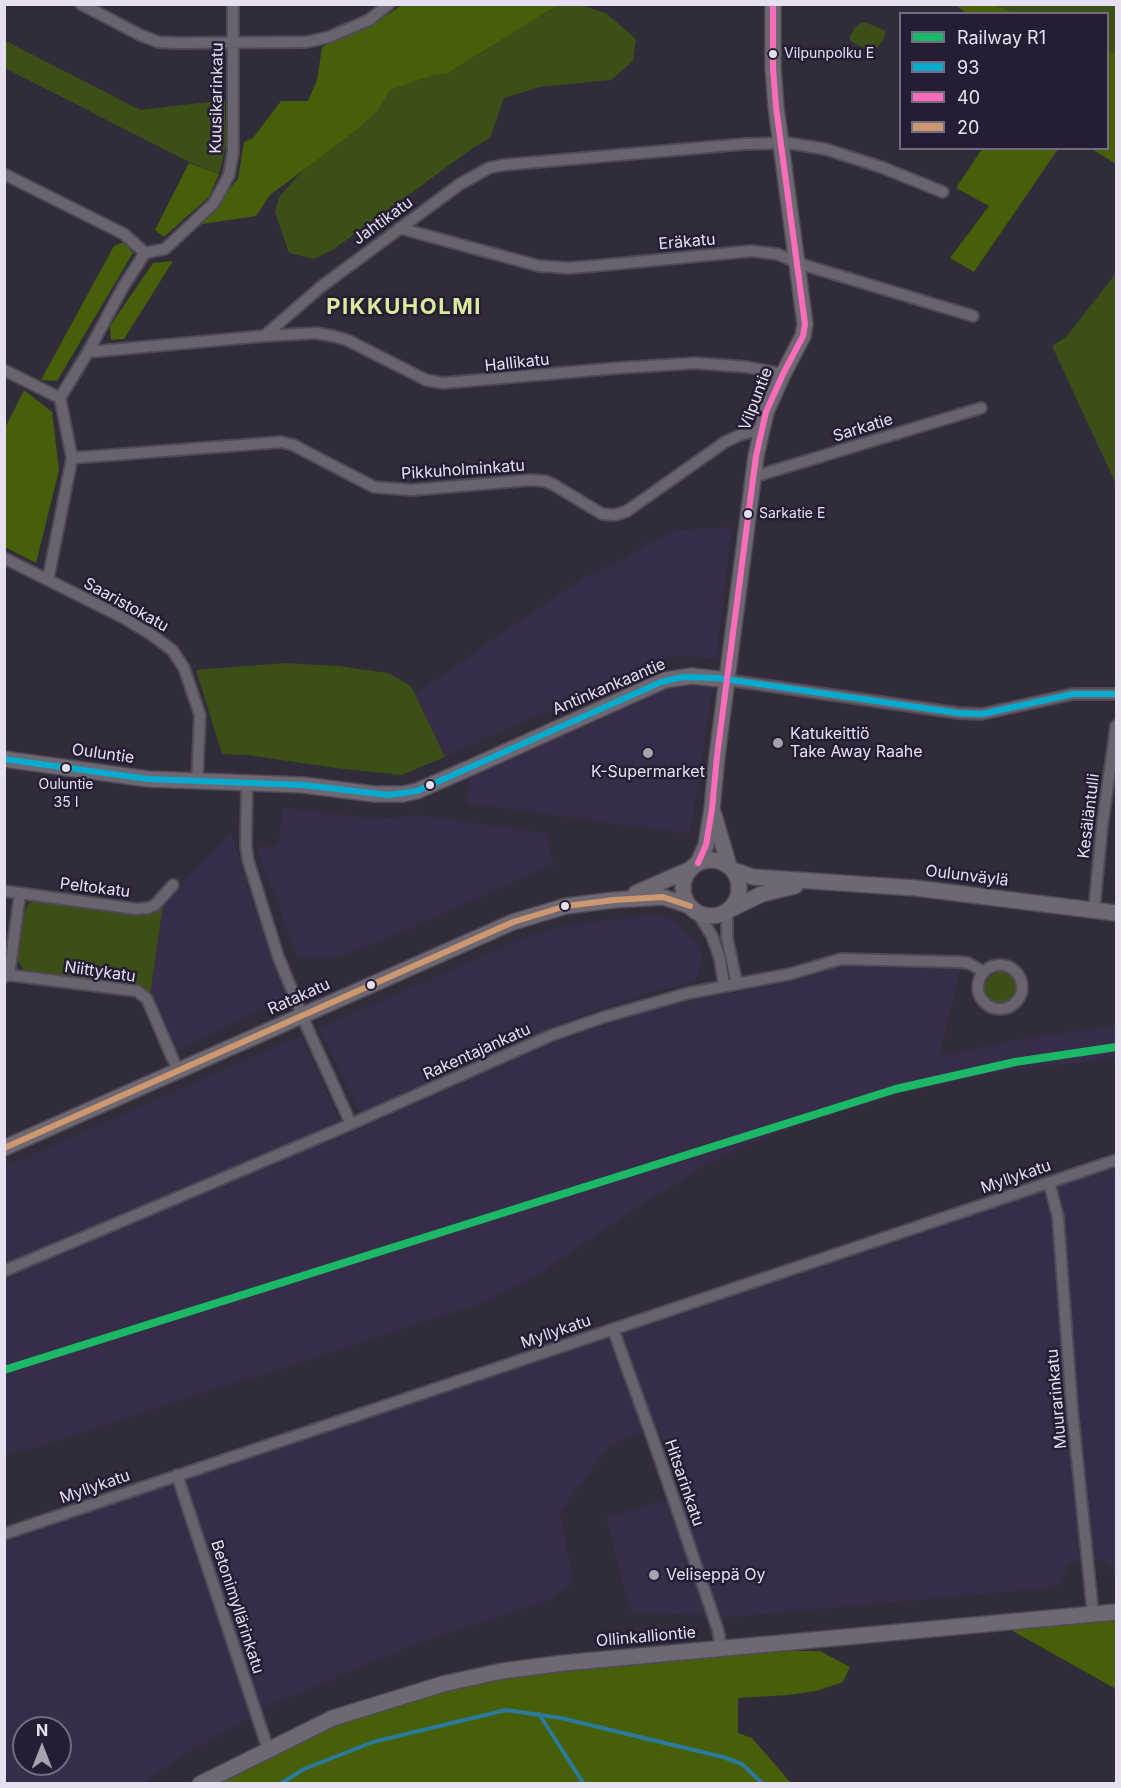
<!DOCTYPE html>
<meta charset="utf-8">
<style>
body{margin:0}
#map{position:relative;width:1121px;height:1788px;overflow:hidden;background:#312c39;font-family:Inter,sans-serif}
canvas{display:block}
.frame{position:absolute;inset:0;border:6px solid #e6e0f0;pointer-events:none}
.legend{position:absolute;left:899px;top:12px;width:210px;height:138px;box-sizing:border-box;background:#261d34;border:2px solid #736b7f;margin:0;padding:8px 10px;list-style:none;font-size:18px;color:#e6e0f0}
.legend li{display:flex;align-items:center;gap:12px;height:30px}
.legend b{width:30px;border:2px solid #736b7f}
.north{position:absolute;left:12px;top:1716px;width:60px;height:60px;box-sizing:border-box;background:#261d34;border:2px solid #736b7f;border-radius:50%;rotate:0deg;font-size:16px;font-weight:700;line-height:24px;text-align:center;color:#e6e0f0}
.north::after{content:'';display:block;margin:auto;width:21px;height:27px;background:#a7a1b0;clip-path:polygon(50% 0,100% 100%,50% 72%,0 100%)}
</style>
<div id="map">
<canvas width="1121" height="1788"></canvas>
<div class="frame"></div>
<ul class="legend">
<li><b style="height:8px;background:#1ab867"></b>Railway R1</li>
<li><b style="height:8px;background:#06acd0"></b>93</li>
<li><b style="height:8px;background:#fb6dba"></b>40</li>
<li><b style="height:8px;background:#cd976f"></b>20</li>
</ul>
<div class="north">N</div>
</div>
<script>
const ctx = document.querySelector('canvas').getContext('2d');
ctx.lineJoin = 'round';
function fillPath(path, color) { ctx.fillStyle = color; ctx.fill(path, 'evenodd'); }
const poly = rows => new Path2D(rows.map(r => 'M' + r).join(''));
function trace(path, color, width, dash) { ctx.strokeStyle = color; ctx.lineWidth = width; ctx.lineCap = dash ? 'butt' : 'round'; ctx.setLineDash(dash || []); ctx.stroke(path); }
function drawText(font, color, halo, rows, align = 'center') {
  ctx.font = font + ' Inter,sans-serif'; ctx.lineWidth = 5; ctx.setLineDash([]); ctx.textBaseline = 'middle'; ctx.strokeStyle = halo; ctx.fillStyle = color; for (const [text, x, y, turn = 0] of rows) {
    ctx.save(); ctx.translate(x, y); ctx.rotate((+turn || 0) * Math.PI / 180); ctx.textAlign = isNaN(turn) ? turn : align; if (halo) ctx.strokeText(text, 0, 0); ctx.fillText(text, 0, 0); ctx.restore();
  }
}
fillPath(poly([
 [732,527,716,659,686,656,667,658,445,757,415,694,581,579,624,559,653,540,678,530],
 [682,683,713,686,690,834,467,803,469,776,652,692],
 [285,808,376,819,420,815,545,833,547,834,553,864,387,939,336,958,298,957,257,850,258,848,278,845,283,809],
 [231,832,254,905,288,998,176,1051,150,995,163,905],
 [656,914,672,919,697,944,703,958,695,982,657,990,575,1018,360,1113,319,1028,530,935,566,926],
 [836,966,960,969,939,1056,1019,1039,1116,1025,1116,1058,992,1073,903,1093,802,1124,745,1145,704,1166,638,1207,535,1277,478,1305,5,1457,4,1167,301,1035,346,1135,555,1042,656,1007,801,980],
 [1116,1162,1116,1575,1101,1560,1070,1562,1058,1587,733,1617,631,1612,606,1517,683,1495,658,1427,610,1445,560,1512,573,1581,553,1598,423,1641,276,1703,180,1757,145,1783,5,1784,4,1541,204,1467],
 [24,1728,60,1728,60,1764,24,1764]
]), '#382d48');
fillPath(poly([
 [558,5,581,5,606,13,636,39,633,61,611,80,540,87,504,98,490,138,473,148,334,249,314,259,289,253,275,212,279,197,303,170,358,129,378,111,390,90,431,76,448,73],
 [994,5,1116,5,1116,53,1108,52,1108,14,1016,13],
 [865,22,886,31,883,40,878,47,864,48,854,43,850,40,850,35,857,25],
 [4,40,140,110,225,100,226,146,219,174,189,162,5,68],
 [1116,273,1116,482,1115,482,1052,346,1067,336],
 [285,663,338,666,388,673,411,686,445,757,401,775,336,768,247,755,222,754,196,670],
 [33,901,129,915,153,914,163,905,150,995,140,985,24,971,17,959,25,911,28,904],
 '985 988a16 16 0 1 1 32 0a16 16 0 1 1-32 0Z'
]), '#3b4f17');
fillPath(poly([
 [402,5,558,5,448,73,431,76,390,90,378,111,358,129,270,195,256,216,196,225,238,179,244,142,253,138,281,101,308,101,317,80,322,47,381,19],
 [956,5,994,5,1016,13,966,13],
 [1108,52,1116,53,1116,164,1092,149,1108,148],
 [982,149,1058,149,974,272,950,258,989,206,956,188],
 [189,163,219,174,209,197,164,237,155,230],
 [124,242,133,253,57,381,41,380,114,246],
 [173,261,124,339,111,340,110,326,153,263],
 [24,390,52,412,59,470,36,563,5,547,5,428],
 [1116,1620,1116,1689,1009,1629],
 [787,1651,820,1651,850,1667,843,1682,816,1691,789,1695,738,1698,738,1733,752,1738,791,1783,216,1784,341,1723,480,1679,530,1671]
]), '#465f08');
trace(poly([
 [539,1714,584,1784],
 [280,1784,304,1769,373,1742,506,1710,561,1718,723,1757,742,1764,763,1784]
]), '#2b7a9c', 4);
const street = poly([
 [81,4,140,35,158,42,176,43,307,42,329,37,369,20,389,4],
 [4,174,124,234,145,253],
 [399,228,539,266,569,268,594,266,751,251,777,254,804,265,973,316],
 [264,336,316,333,333,336,347,340,426,380,443,383,618,368,696,363,747,367,783,374],
 [88,352,264,336,322,286,460,184,489,168,503,165,744,144,788,143,825,149,881,167,943,192],
 [4,370,60,398],
 [72,458,281,442,293,445,374,487,412,490,530,480,545,481,554,485,602,514,615,515,627,511,725,442,740,435,761,429],
 [753,477,981,408],
 [4,558,124,618,152,635,173,651,184,668,200,715,197,782],
 [48,580,72,458,60,398,88,352,123,287,145,253,165,249,214,203,229,175,233,152,233,4],
 [728,680,958,713,982,714,1073,694,1116,694],
 [247,783,246,845,248,860,278,956,307,1027,351,1124],
 [4,891,136,909,148,908,155,905,173,885],
 [1094,911,1102,827,1116,726],
 [697,912,712,936,720,959,724,986],
 [727,912,727,938,737,984],
 '978 987a22 22 0 1 1 44 0a22 22 0 1 1-44 0Z',
 [9,975,20,893],
 [4,977,9,975,137,991,147,999,178,1071],
 [1049,1182,1058,1217,1072,1408,1093,1614],
 [4,1271,351,1124,552,1035,604,1017,689,993,790,974,841,959,959,962,968,963,984,972],
 [613,1329,660,1459,718,1630,721,1648],
 [177,1475,268,1749],
 [4,1534,1116,1160]
]);
const secondary = poly([
 [4,759,148,779,303,785,374,794,403,794,417,791,474,766,665,680,692,676,728,680],
 [714,815,729,866],
 '683 888a28 28 0 1 1 56 0a28 28 0 1 1-56 0Z',
 [698,863,706,845,712,809,717,756,756,456,766,412,783,374,803,336,805,324,776,107,773,68,773,4],
 [733,870,753,877,915,888,1116,913],
 [636,893,691,869],
 [731,909,762,894,795,886],
 [4,1148,513,922,566,906,614,900,663,897,690,906],
 [200,1784,333,1718,443,1684,502,1671,564,1663,1116,1612]
]);
trace(street, '#4f4a56', 14);
trace(secondary, '#4f4a56', 18);
trace(street, '#68636f', 10);
trace(secondary, '#6d6872', 15);
trace(poly([
 [4,759,148,779,303,785,389,795,417,791,661,682,683,677,718,678,958,713,982,714,1073,694,1116,694]
]), '#06acd0', 6);
trace(poly([
 [698,863,706,845,712,809,717,756,756,456,766,412,783,374,803,336,805,324,776,107,773,68,773,4]
]), '#fb6dba', 6);
trace(poly([
 [4,1148,513,922,566,906,614,900,663,897,690,906]
]), '#cd976f', 6);
trace(poly([
 [4,1370,896,1089,1015,1062,1116,1047]
]), '#1ab867', 8);
for (const [x, y, r, color] of [
 [773,54,5,"#e6e0f0"],
 [748,514,5,"#e6e0f0"],
 [778,743,6,"#a7a1b0"],
 [648,753,6,"#a7a1b0"],
 [66,768,5,"#e6e0f0"],
 [430,785,5,"#e6e0f0"],
 [565,906,5,"#e6e0f0"],
 [371,985,5,"#e6e0f0"],
 [654,1575,6,"#a7a1b0"]
]) { const dot = new Path2D(); dot.arc(x, y, r, 0, 2 * Math.PI); ctx.fillStyle = color; ctx.fill(dot); trace(dot, '#261d34', 2); }
drawText('14px', '#e6e0f0', '#261d34', [
 ["Vilpunpolku E",784,54],
 ["Sarkatie E",759,514],
 ["Ouluntie",66,785,"center"],
 ["35 I",66,803,"center"]
], 'left');
drawText('16px', '#e6e0f0', '#261d34', [
 ["Kuusikarinkatu",217,98,-89],
 ["Jahtikatu",383,221,-36],
 ["Eräkatu",687,242,-5],
 ["Hallikatu",517,363,-6],
 ["Vilpuntie",756,399,-69],
 ["Sarkatie",863,428,-17],
 ["Pikkuholminkatu",463,470,-4],
 ["Saaristokatu",126,605,29],
 ["Antinkankaantie",609,687,-23],
 ["Ouluntie",103,754,8],
 ["Kesäläntulli",1089,816,-83],
 ["Oulunväylä",967,876,7],
 ["Peltokatu",95,888,7],
 ["Niittykatu",100,972,8],
 ["Ratakatu",299,997,-24],
 ["Rakentajankatu",477,1052,-24],
 ["Myllykatu",1016,1177,-19],
 ["Myllykatu",556,1332,-19],
 ["Muurarinkatu",1057,1399,-95],
 ["Hitsarinkatu",684,1483,71],
 ["Myllykatu",95,1487,-19],
 ["Betonimyllärinkatu",237,1607,72],
 ["Ollinkalliontie",646,1637,-5]
]);
drawText('16px', '#e6e0f0', '#261d34', [
 ["Katukeittiö",790,734],
 ["Take Away Raahe",790,752],
 ["K-Supermarket",648,772,"center"],
 ["Veliseppä Oy",666,1575]
], 'left');
ctx.letterSpacing = '1.5px';
drawText('bold 22px', '#dbeb9e', '#261d34', [
 ["PIKKUHOLMI",404,307]
]);
ctx.letterSpacing = '0px';
</script>
